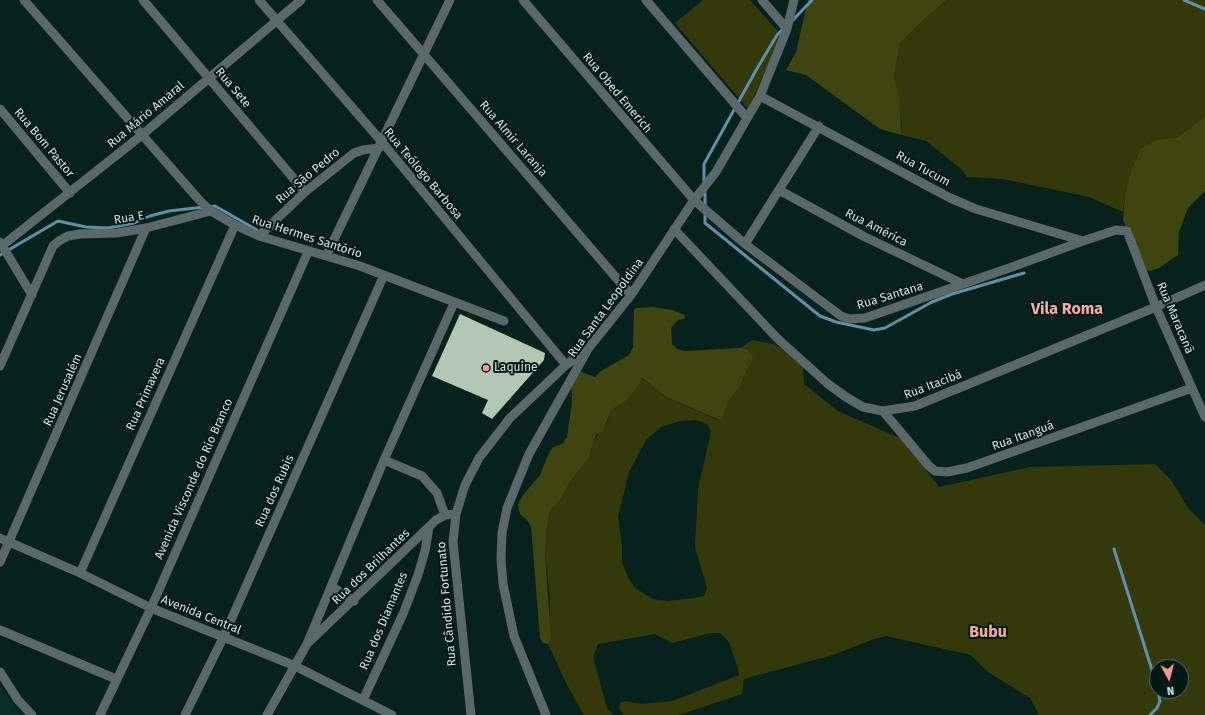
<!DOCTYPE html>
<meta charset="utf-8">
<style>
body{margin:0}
#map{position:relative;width:1205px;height:715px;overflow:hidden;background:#07221d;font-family:"Fira Sans",sans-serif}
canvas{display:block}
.north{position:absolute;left:1149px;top:659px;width:40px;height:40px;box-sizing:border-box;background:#001914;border:1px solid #556a65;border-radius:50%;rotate:173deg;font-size:11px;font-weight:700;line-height:16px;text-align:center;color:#d4e3df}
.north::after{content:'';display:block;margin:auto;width:14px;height:18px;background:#f59b97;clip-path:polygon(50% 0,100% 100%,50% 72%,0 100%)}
</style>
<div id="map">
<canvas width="1205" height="715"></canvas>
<div class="north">N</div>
</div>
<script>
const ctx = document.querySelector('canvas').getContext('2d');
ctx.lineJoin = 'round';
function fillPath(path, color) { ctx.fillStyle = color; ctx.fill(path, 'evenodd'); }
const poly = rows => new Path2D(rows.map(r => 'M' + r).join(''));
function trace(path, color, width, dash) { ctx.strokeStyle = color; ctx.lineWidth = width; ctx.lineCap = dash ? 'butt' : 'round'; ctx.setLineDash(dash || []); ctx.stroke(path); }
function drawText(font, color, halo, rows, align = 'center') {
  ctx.font = font + ' "Fira Sans",sans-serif'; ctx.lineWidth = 4; ctx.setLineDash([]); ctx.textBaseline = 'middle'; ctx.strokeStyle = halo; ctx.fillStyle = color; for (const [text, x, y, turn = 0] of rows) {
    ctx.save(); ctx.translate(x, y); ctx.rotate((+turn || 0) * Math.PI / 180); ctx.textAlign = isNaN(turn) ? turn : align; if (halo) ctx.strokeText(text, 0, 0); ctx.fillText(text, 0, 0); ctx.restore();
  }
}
fillPath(poly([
 [0,685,20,715,0,715]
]), '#072e27');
fillPath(poly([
 [703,0,750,0,781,35,748,109,675,23],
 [947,0,1205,0,1205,116,1178,137,1156,140,1141,148,1131,170,1125,194,1123,212,1089,197,1003,179,967,177,960,168,926,141,902,135,902,123,894,76,900,43,921,22],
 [752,340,774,344,783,349,803,367,804,384,838,411,904,440,939,487,1030,467,1155,464,1171,480,1189,509,1205,525,1205,715,1039,715,1030,698,988,672,971,655,886,636,874,639,833,655,744,679,742,694,679,715,624,715,621,711,619,706,621,702,625,701,641,704,673,701,739,675,738,668,729,642,720,633,711,633,672,643,655,634,598,644,593,657,607,708,613,715,584,715,565,681,548,644,551,640,549,630,550,599,545,553,547,525,551,510,561,499,570,482,589,458,594,440,607,423,612,409,641,378,666,397,718,420,722,419,728,401,739,388,749,367,747,349,740,348],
 [696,420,707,424,711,432,698,489,695,547,707,588,704,596,695,598,667,601,652,599,634,587,628,577,622,562,622,545,618,517,629,472,646,440,661,427,680,421],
 [1157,667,1181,667,1181,691,1157,691]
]), '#343909');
fillPath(poly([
 [808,0,947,0,921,22,900,43,894,76,899,97,902,135,880,129,806,75,786,70,796,52],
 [1205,116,1205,191,1188,208,1179,232,1178,255,1159,268,1150,271,1144,269,1123,220,1125,194,1131,170,1141,148,1156,140,1178,137],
 [653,307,672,310,685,315,684,319,678,320,671,328,672,344,677,349,685,351,740,348,747,349,753,358,739,388,728,401,722,421,666,397,642,378,639,385,627,400,612,409,603,431,596,435,594,440,589,458,570,482,561,499,551,510,547,525,545,553,551,640,548,644,543,643,540,638,531,526,527,520,520,514,518,504,523,495,540,475,549,453,552,448,563,443,567,437,572,402,571,380,579,371,595,377,601,371,629,355,633,347,634,310,636,308]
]), '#3f4510');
trace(poly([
 [1184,0,1205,9],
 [793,20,812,0],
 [704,184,704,164,755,72,777,35,783,29],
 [705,191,705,206],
 [209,207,215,206,257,230],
 [705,213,705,223,820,316,836,322,874,330,885,328,932,302,952,294,1024,273],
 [0,255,58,221,86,227,108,228,134,223,150,216,169,211,204,207],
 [1114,549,1157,686],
 [1150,715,1157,708,1160,701,1158,691]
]), '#5e90ac', 3);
fillPath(poly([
 [460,314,545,353,544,360,492,419,482,413,488,400,432,376]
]), '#b3c8b4');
trace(poly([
 [24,0,200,201,211,211,235,225,259,236,360,266,504,321],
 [143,0,305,192],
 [259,0,382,142,566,365],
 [377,0,631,295],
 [523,0,694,200,745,244,841,316,849,319,865,318,1012,267,1083,241,1116,230,1127,231,1156,307,1205,417],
 [646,0,747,118],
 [762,0,787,29],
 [760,96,950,198,976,209,1083,241],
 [0,109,70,193],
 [779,190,865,237,963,284],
 [674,229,778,339,828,384,846,397,863,407,883,411,915,406,1156,307,1205,285],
 [259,236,305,192,354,153,363,150,379,148],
 [0,242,32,295],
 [745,244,819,126],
 [3,245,142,135,301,0],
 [326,256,450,0],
 [0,366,53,246,59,241,68,236,80,234,117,233,146,228,211,211],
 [883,411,929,466,935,471,947,472,967,468,1192,388],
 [384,460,422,476,437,493,445,515],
 [0,538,80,573,151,608,293,665,392,715],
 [0,562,146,228],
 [80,573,235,225],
 [331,586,354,601],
 [0,630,116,679],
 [309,642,436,520,445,515,456,514],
 [0,672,18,700,32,715],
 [363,700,403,614,418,575,425,551,429,527],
 [100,715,151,608,308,252],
 [185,715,223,638,384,275],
 [267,715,307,644,384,460,454,303],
 [471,715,453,542,456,514,465,485,479,458,510,418,566,365,587,350],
 [546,715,514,636,503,584,501,559,502,533,507,508,529,454,588,349,631,295,694,200,716,172,760,96,787,29,794,0]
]), '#5b686a', 9);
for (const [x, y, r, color] of [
 [486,368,4,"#f59b97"]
]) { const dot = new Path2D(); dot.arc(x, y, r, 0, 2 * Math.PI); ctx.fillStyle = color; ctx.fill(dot); trace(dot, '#001914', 1.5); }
drawText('12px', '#d4e3df', '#001914', [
 ["Rua Sete",233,88,50],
 ["Rua Obed Emerich",617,93,50],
 ["Rua Mário Amaral",146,115,-40],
 ["Rua Almir Laranja",513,139,49],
 ["Rua Bom Pastor",44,143,50],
 ["Rua Tucum",923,169,29],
 ["Rua Teólogo Barbosa",423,174,50],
 ["Rua São Pedro",308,176,-40],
 ["Rua E",129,218,-9],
 ["Rua América",876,228,27],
 ["Rua Hermes Santório",307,237,18],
 ["Rua Santana",890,296,-17],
 ["Rua Santa Leopoldina",606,308,-54],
 ["Rua Maracanã",1175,318,67],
 ["Rua Itacibá",933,385,-21],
 ["Rua Jerusalém",63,390,-66],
 ["Rua Primavera",146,394,-66],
 ["Rua Itanguá",1023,436,-20],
 ["Avenida Visconde do Rio Branco",194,479,-66],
 ["Rua dos Rubis",275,491,-66],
 ["Rua dos Brilhantes",371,567,-44],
 ["Rua Cândido Fortunato",447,604,-95],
 ["Avenida Central",201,615,22],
 ["Rua dos Diamantes",384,621,-67]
]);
drawText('12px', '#d4e3df', '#001914', [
 ["Laquine",494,368]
], 'left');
drawText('bold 16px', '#fca8a4', '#001914', [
 ["Vila Roma",1067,310],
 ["Bubu",988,633]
]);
</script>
